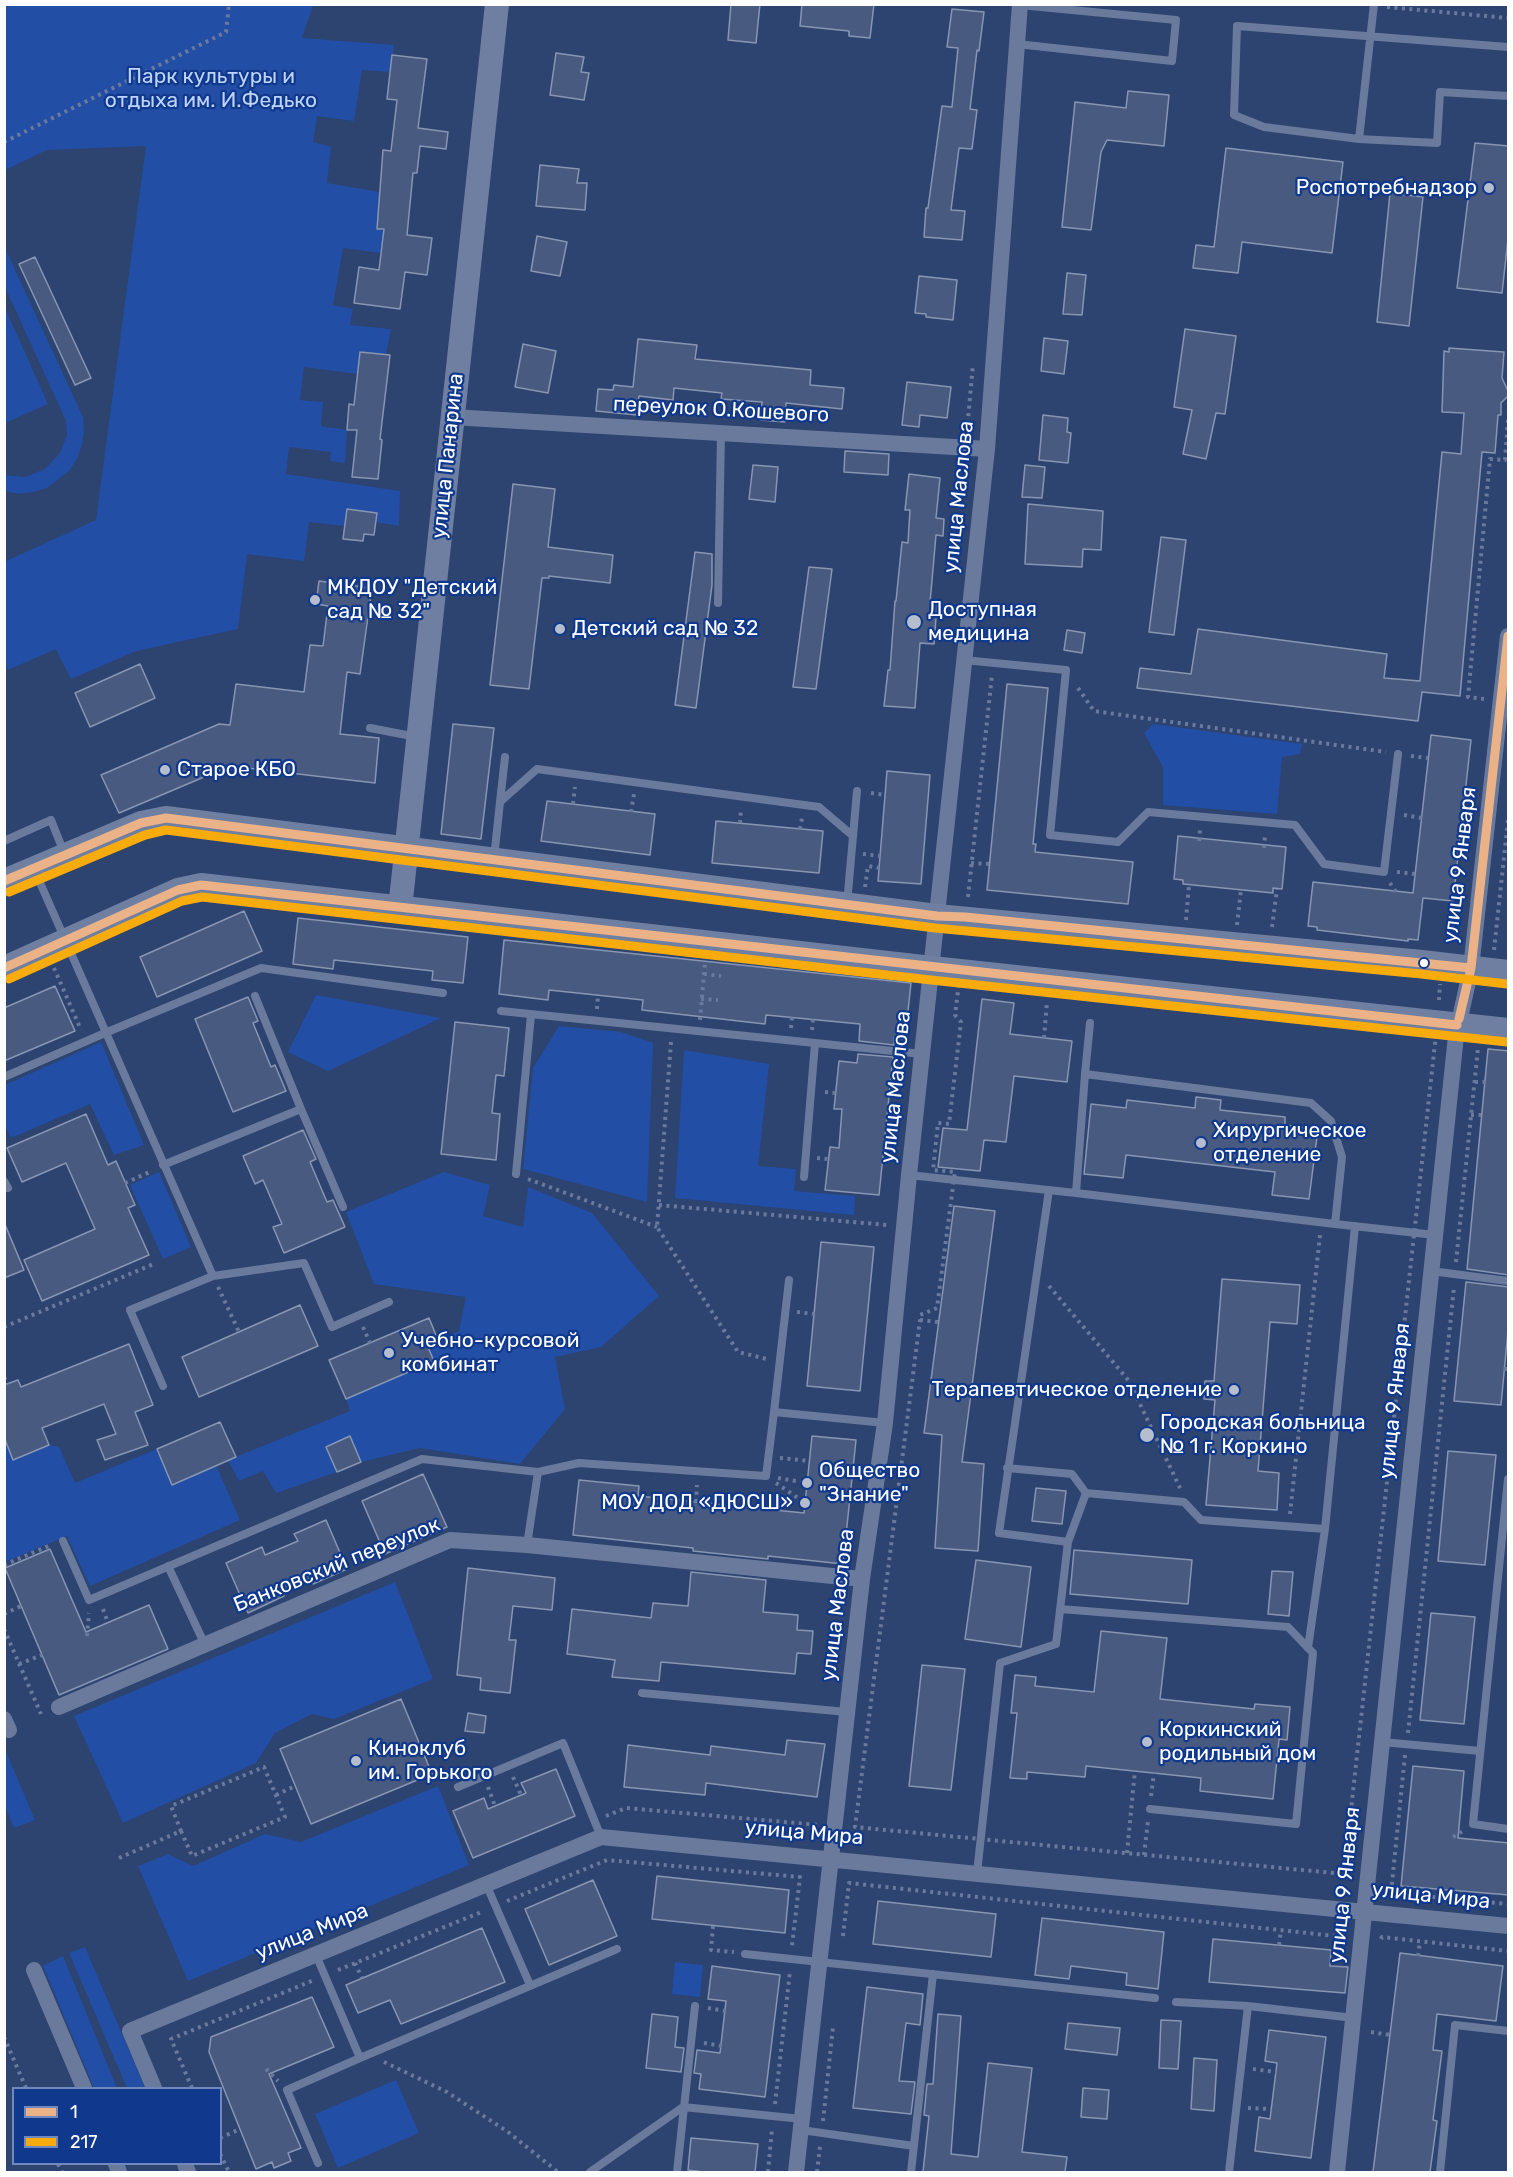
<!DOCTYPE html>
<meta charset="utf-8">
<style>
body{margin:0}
#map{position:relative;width:1513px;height:2177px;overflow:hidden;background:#2d4370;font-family:Rubik,sans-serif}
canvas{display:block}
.frame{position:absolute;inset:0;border:6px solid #fff;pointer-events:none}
.legend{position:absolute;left:12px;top:2087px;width:210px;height:78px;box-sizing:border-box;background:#10398d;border:2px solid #7088bb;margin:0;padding:8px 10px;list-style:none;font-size:18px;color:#fff}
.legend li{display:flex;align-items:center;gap:12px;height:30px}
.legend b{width:30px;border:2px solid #7088bb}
</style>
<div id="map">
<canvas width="1513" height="2177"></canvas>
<div class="frame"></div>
<ul class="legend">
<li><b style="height:8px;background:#ebb288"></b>1</li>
<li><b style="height:8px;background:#f8ab0d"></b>217</li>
</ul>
</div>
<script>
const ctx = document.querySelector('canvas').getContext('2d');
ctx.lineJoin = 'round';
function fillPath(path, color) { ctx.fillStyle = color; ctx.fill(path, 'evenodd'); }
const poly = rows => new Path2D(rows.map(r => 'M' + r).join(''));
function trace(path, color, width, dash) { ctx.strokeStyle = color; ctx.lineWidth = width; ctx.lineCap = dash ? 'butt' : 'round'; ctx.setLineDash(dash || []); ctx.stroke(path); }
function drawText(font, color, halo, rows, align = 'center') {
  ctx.font = font + ' Rubik,sans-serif'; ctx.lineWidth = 4.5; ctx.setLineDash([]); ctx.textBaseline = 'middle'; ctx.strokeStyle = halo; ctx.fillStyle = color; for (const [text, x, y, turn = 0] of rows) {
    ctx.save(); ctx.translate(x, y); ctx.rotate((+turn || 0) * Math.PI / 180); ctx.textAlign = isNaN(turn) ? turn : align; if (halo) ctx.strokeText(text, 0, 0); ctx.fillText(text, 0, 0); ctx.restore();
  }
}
fillPath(poly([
 [5,5,313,5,302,38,394,45,390,72,362,70,354,121,317,116,313,142,331,147,327,183,380,192,377,228,384,232,381,253,343,248,333,305,353,309,350,325,391,329,386,354,360,352,357,374,304,367,300,400,323,402,321,426,347,430,345,463,330,461,331,452,289,447,286,474,400,491,399,526,376,522,377,513,347,509,345,526,309,522,304,561,247,554,238,629,136,651,71,679,56,649,8,670,4,662,4,562,96,520,146,146,47,150,5,170],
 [4,246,83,417,84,431,82,445,77,459,69,471,47,488,33,492,19,494,5,491,5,475,25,477,45,469,60,453,67,435,66,421,5,287],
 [5,308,48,404,5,423,4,423],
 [1153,724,1302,744,1300,754,1282,757,1277,814,1163,805,1163,767,1144,733],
 [316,995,441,1018,328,1071,288,1052],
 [559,1026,621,1032,653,1043,647,1202,523,1169,533,1068],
 [101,1042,144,1145,114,1155,90,1104,11,1138,5,1125,5,1085],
 [684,1050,769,1064,758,1166,796,1169,794,1191,855,1196,854,1215,675,1198],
 [159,1172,191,1247,163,1259,130,1185],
 [444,1172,490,1185,483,1216,523,1227,528,1187,592,1213,659,1296,601,1347,555,1357,565,1409,520,1464,420,1448,361,1462,350,1437,326,1447,337,1472,276,1493,263,1471,239,1481,228,1460,350,1411,346,1399,434,1362,427,1345,459,1331,466,1297,374,1284,346,1212],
 [4,1437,14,1459,49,1445,59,1447,75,1483,157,1449,173,1485,216,1465,240,1520,90,1586,67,1536,5,1562],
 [395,1582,433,1679,334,1719,312,1714,275,1733,256,1763,123,1823,74,1716],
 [4,1747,35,1820,14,1828,5,1806],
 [438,1786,469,1865,188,1981,138,1866,168,1854,193,1866,265,1834,301,1842],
 [85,1947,145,2088,127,2088,69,1953],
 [63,1956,117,2088,94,2088,43,1966],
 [675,1962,703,1965,700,1997,672,1994],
 [396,2080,419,2133,338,2168,315,2114]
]), '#234ea5');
const building = poly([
 [731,4,760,4,756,43,728,40,731,4],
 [802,4,874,4,870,38,849,36,849,31,800,26,802,4],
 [952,9,984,12,979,51,977,50,970,109,977,110,972,149,959,148,951,210,965,211,962,240,924,237,926,208,928,208,942,106,952,107,958,48,947,47,952,9],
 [556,53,584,57,581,72,589,73,584,100,550,95,556,53],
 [392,55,427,59,418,128,448,132,446,149,420,146,417,173,413,173,407,235,432,238,427,275,405,272,400,309,354,303,359,267,379,270,384,229,377,229,383,150,391,151,397,100,387,99,392,55],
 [1128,91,1169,95,1164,146,1107,140,1101,152,1091,230,1062,227,1075,102,1126,108,1128,91],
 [1475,143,1509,146,1509,230,1502,293,1457,288,1475,143],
 [1226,148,1343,162,1332,253,1242,242,1238,273,1193,268,1196,245,1214,247,1226,148],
 [540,165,579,169,577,183,587,183,585,210,536,206,540,165],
 [1390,193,1423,197,1409,326,1377,322,1390,193],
 [537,236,567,242,560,276,531,271,537,236],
 [35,257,91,378,75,385,19,264,35,257],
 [1067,273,1086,275,1082,315,1063,314,1067,273],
 [919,276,957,280,953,320,926,317,926,314,915,313,919,276],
 [1185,329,1236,336,1225,414,1216,413,1206,459,1183,454,1192,410,1174,407,1185,329],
 [1044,338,1068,341,1064,374,1041,371,1044,338],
 [638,339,697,345,695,359,811,370,810,385,844,388,842,409,786,403,785,422,761,420,762,402,721,399,722,393,674,388,673,400,639,396,637,415,596,411,598,389,613,390,614,385,633,387,638,339],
 [523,344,556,351,548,393,515,387,523,344],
 [1449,348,1504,352,1502,378,1508,391,1508,396,1501,403,1501,415,1498,415,1495,453,1482,452,1460,696,1422,692,1418,721,1137,688,1140,668,1191,674,1198,629,1387,654,1384,678,1420,681,1442,452,1461,454,1464,413,1442,412,1444,351,1449,352,1449,348],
 [360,352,390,355,380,439,382,440,378,479,352,477,357,430,347,430,349,404,354,405,360,352],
 [907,382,951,387,947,418,920,415,919,427,902,425,907,382],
 [1043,415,1068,418,1067,432,1071,433,1068,463,1039,460,1043,415],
 [845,451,889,454,888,475,844,472,845,451],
 [753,465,778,467,775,502,749,499,753,465],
 [1025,465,1045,467,1042,498,1022,497,1025,465],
 [909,474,940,478,936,518,944,519,943,536,936,535,930,603,937,604,934,644,920,643,915,708,884,706,888,670,890,670,895,601,896,601,902,542,908,543,910,510,905,510,909,474],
 [513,484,555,489,548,547,613,555,610,583,549,576,549,578,542,578,529,689,490,685,513,484],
 [1028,504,1103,511,1101,550,1083,549,1082,567,1025,564,1028,504],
 [347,509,377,513,374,535,364,534,363,541,343,539,347,509],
 [1161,537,1186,540,1174,635,1149,632,1161,537],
 [695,552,712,554,712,585,696,708,675,705,695,552],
 [809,567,832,569,816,689,793,687,809,567],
 [319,581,372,588,360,674,347,672,340,734,379,738,375,783,230,766,119,813,101,775,219,724,230,725,236,684,304,692,310,645,323,646,328,606,316,604,319,581],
 [1067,630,1085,633,1082,653,1064,650,1067,630],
 [140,664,155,698,90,727,75,693,140,664],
 [1007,684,1048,688,1033,844,1036,844,1035,852,1133,862,1128,904,987,890,1007,684],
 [453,724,494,728,481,839,441,834,453,724],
 [1431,735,1471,740,1453,901,1423,898,1418,940,1408,939,1408,941,1317,930,1317,927,1308,926,1313,882,1413,893,1431,735],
 [887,771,930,775,921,884,878,881,887,771],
 [547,801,655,814,650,855,541,841,547,801],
 [716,821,823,831,819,873,712,863,716,821],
 [1178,836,1286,847,1282,889,1273,888,1273,893,1183,884,1183,880,1174,879,1178,836],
 [244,911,262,951,157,997,140,957,244,911],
 [298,918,468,937,463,983,432,980,433,971,334,960,333,969,293,964,298,918],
 [504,940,911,983,905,1039,894,1038,894,1045,859,1041,860,1024,766,1015,765,1024,642,1010,643,1000,549,990,548,1000,499,994,504,940],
 [55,986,75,1031,4,1061,4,1008,55,986],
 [248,997,258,1021,253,1023,271,1067,275,1065,286,1091,233,1112,195,1019,248,997],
 [982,999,1014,1003,1010,1034,1072,1041,1067,1082,1014,1076,1006,1142,984,1140,980,1171,938,1167,943,1128,967,1130,982,999],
 [455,1022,509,1028,504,1076,496,1075,492,1113,500,1114,496,1160,441,1154,455,1022],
 [1488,1049,1509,1051,1509,1275,1467,1269,1488,1049],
 [858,1054,893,1057,879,1195,825,1190,830,1147,839,1148,842,1109,834,1109,839,1061,857,1063,858,1054],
 [1196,1097,1221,1100,1220,1110,1285,1117,1285,1125,1318,1129,1309,1199,1272,1195,1275,1172,1126,1155,1123,1178,1084,1174,1091,1104,1126,1108,1127,1100,1195,1108,1196,1097],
 [86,1114,108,1165,116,1161,135,1205,128,1208,149,1255,42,1301,24,1260,95,1229,66,1163,22,1182,7,1148,86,1114],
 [303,1130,316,1159,310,1162,327,1202,333,1200,345,1227,284,1253,273,1227,282,1224,263,1180,255,1184,243,1156,303,1130],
 [954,1206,995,1211,962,1462,984,1464,978,1551,935,1548,942,1435,924,1433,954,1206],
 [4,1222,24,1270,4,1278,4,1222],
 [821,1242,874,1247,860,1391,807,1386,821,1242],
 [1222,1279,1300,1285,1297,1324,1270,1322,1258,1471,1279,1473,1277,1510,1206,1505,1215,1400,1204,1399,1205,1381,1214,1381,1222,1279],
 [1466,1282,1509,1287,1509,1320,1501,1405,1454,1401,1466,1282],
 [300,1305,318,1346,199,1397,182,1357,300,1305],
 [429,1318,438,1340,427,1345,434,1361,346,1399,329,1360,429,1318],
 [129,1344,153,1405,135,1412,148,1445,105,1460,97,1440,116,1434,104,1404,42,1428,49,1445,13,1460,4,1437,4,1385,18,1380,21,1387,129,1344],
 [220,1422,236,1457,172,1485,157,1449,220,1422],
 [350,1436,361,1462,337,1472,326,1447,350,1436],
 [812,1436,856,1440,843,1564,768,1556,768,1559,693,1551,693,1548,573,1535,579,1480,639,1486,638,1496,804,1513,812,1436],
 [1448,1451,1496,1455,1485,1565,1438,1561,1448,1451],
 [423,1474,447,1527,385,1554,362,1501,423,1474],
 [1036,1488,1066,1491,1062,1524,1032,1521,1036,1488],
 [326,1520,347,1569,313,1584,310,1578,282,1591,284,1596,248,1613,226,1563,262,1547,265,1555,298,1541,294,1534,326,1520],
 [50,1549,86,1632,149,1605,168,1649,59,1695,5,1568,50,1549],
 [1074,1550,1192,1560,1188,1604,1070,1594,1074,1550],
 [976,1560,1031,1567,1021,1647,965,1639,976,1560],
 [468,1568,555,1578,552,1610,513,1606,509,1640,516,1640,510,1693,480,1690,481,1678,457,1675,468,1568],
 [1272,1571,1293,1572,1289,1616,1268,1614,1272,1571],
 [691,1572,766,1580,763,1612,798,1615,797,1630,813,1631,811,1654,797,1653,795,1674,661,1662,659,1681,612,1677,615,1660,567,1654,572,1609,651,1618,653,1603,688,1606,691,1572],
 [1431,1613,1475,1617,1464,1724,1420,1720,1431,1613],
 [1101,1631,1167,1638,1160,1699,1254,1709,1255,1704,1290,1707,1287,1740,1279,1739,1273,1799,1200,1791,1201,1778,1086,1766,1085,1777,1027,1772,1027,1779,1010,1778,1017,1713,1011,1713,1015,1675,1036,1677,1035,1686,1094,1692,1101,1631],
 [922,1665,965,1669,951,1790,909,1786,922,1665],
 [401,1699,432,1774,311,1824,280,1749,401,1699],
 [468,1713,486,1716,484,1733,465,1731,468,1713],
 [787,1740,825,1744,817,1797,706,1783,705,1795,624,1787,628,1745,710,1755,711,1746,785,1755,787,1740],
 [1413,1766,1464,1771,1458,1838,1509,1843,1509,1895,1401,1886,1413,1766],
 [556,1769,575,1816,473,1858,453,1811,484,1798,488,1809,526,1793,521,1783,556,1769],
 [657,1876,789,1890,785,1933,652,1919,657,1876],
 [593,1880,617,1936,549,1965,525,1909,593,1880],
 [878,1901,996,1914,991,1957,873,1944,878,1901],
 [1042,1918,1164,1932,1158,1989,1126,1985,1127,1973,1071,1966,1069,1979,1035,1975,1042,1918],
 [482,1928,505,1982,401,2024,390,2000,358,2013,346,1985,482,1928],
 [1213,1939,1331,1950,1330,1966,1348,1967,1345,1993,1209,1982,1213,1939],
 [1400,1953,1503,1966,1496,2021,1437,2014,1433,2050,1442,2051,1433,2120,1437,2121,1430,2172,1373,2172,1400,1953],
 [712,1966,780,1975,765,2097,699,2089,701,2074,694,2073,697,2050,720,2053,726,2001,708,1999,712,1966],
 [867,1987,923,1994,920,2025,906,2023,899,2081,915,2082,911,2114,853,2108,867,1987],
 [312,1997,334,2047,269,2074,301,2148,288,2153,291,2161,274,2168,272,2162,256,2169,209,2052,211,2037,312,1997],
 [652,2014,678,2017,675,2047,684,2048,681,2072,646,2068,652,2014],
 [938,2014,961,2016,951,2154,978,2157,988,2063,1032,2068,1022,2152,1067,2157,1065,2172,923,2172,929,2116,924,2115,927,2084,933,2084,938,2014],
 [1161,2020,1181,2021,1178,2069,1159,2068,1161,2020],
 [1068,2023,1120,2028,1117,2055,1065,2049,1068,2023],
 [1269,2030,1326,2037,1311,2158,1255,2151,1259,2117,1270,2119,1277,2063,1265,2061,1269,2030],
 [1194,2058,1217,2060,1214,2111,1191,2109,1194,2058],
 [1083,2088,1109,2090,1107,2119,1081,2117,1083,2088],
 [691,2138,758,2144,755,2172,703,2172,688,2170,691,2138]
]);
fillPath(building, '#485a7f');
trace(building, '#8896b3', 1.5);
trace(poly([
 [1387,7,1508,18],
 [4,142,226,32,229,4],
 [967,431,973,364],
 [1078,688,1094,711,1386,752],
 [1484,699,1468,697,1490,459,1505,460,1508,420],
 [1411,756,1428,758],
 [871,793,885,795],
 [573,804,575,787],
 [631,812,634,794],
 [1404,815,1422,818],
 [740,823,741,809],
 [800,829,802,818],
 [1199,841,1200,830],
 [1264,848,1265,836],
 [863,854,880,856],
 [971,863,990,864],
 [1397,872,1415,874],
 [1390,883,1398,895],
 [865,887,868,866,879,868],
 [968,897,992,675],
 [1186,920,1189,885],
 [1237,925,1241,890],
 [1272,927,1277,889],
 [1494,950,1508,820],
 [54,968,81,1030],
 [704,974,721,976],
 [959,983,1436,1034,1344,1874,855,1827,920,1320,920,1315,937,1308,954,1179,955,1172,933,1170,938,1123,949,1124,961,1022,955,1015,959,983],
 [701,999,718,1000],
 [1439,1000,1440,984],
 [597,1009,598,995],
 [700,1020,705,962],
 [791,1028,792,1017],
 [812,1030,813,1019],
 [1044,1038,1047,1002],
 [671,1042,657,1227,738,1352,767,1359],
 [1475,1082,1485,1082],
 [825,1092,836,1093],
 [1471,1115,1481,1115],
 [817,1158,828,1159],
 [528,1179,657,1227],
 [125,1183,152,1171],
 [659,1205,887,1225],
 [1456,1262,1478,1048],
 [1049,1286,1129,1381,1181,1490],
 [218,1287,239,1332],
 [797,1312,814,1314],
 [920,1320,938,1322],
 [4,1327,156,1263],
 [363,1327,370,1343],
 [1507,1332,1508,1332],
 [1504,1369,1508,1369],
 [4,1377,8,1384],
 [780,1458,809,1461],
 [778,1478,807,1483],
 [776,1483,805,1503],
 [696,1502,697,1485],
 [1290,1514,1320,1235],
 [4,1565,51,1545],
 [103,1609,108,1623],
 [4,1614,21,1606],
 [4,1629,41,1714],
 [87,1636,89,1613],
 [19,1664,42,1655],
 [1408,1733,1454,1287],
 [1405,1755,1391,1893,1508,1904],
 [513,1777,521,1795],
 [488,1787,495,1806],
 [276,1795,295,1786],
 [1151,1796,1154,1773],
 [606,1816,626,1808,819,1825],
 [1453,1837,1463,1831],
 [1127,1853,1135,1770],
 [1144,1855,1148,1821],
 [119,1858,181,1831,192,1856,285,1817,264,1767,171,1806,181,1831],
 [507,1901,607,1860,800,1877,792,1946],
 [713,1926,711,1950,734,1952],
 [843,1936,849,1883,1344,1937],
 [1381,1939,1382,1937,1508,1951],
 [1279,1945,1281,1931],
 [1418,1956,1420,1942],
 [355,1963,362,1978],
 [338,1970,484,1911],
 [708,2008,725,2011],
 [1371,2032,1390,2035],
 [4,2037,26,2088],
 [704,2043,721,2046],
 [384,2062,447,2092,508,2132,558,2172],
 [266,2069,278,2081],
 [1253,2069,1276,2072],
 [192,2088,171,2039,314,1980],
 [775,2104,790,1971],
 [1248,2108,1271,2109],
 [823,2121,833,2027],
 [220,2138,240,2129],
 [220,2154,229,2172],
 [58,2164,62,2172],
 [768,2172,772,2129],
 [817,2172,820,2146]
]), '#697a9d', 4, [3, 4.5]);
trace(poly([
 [1374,4,1359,139,1437,143,1440,92,1508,96],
 [1017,44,1172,61,1176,20,1020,5],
 [1359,139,1264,127,1234,115,1237,26,1508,47],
 [718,603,721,433],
 [964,660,1066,670,1050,835,1118,842,1148,812,1295,825,1324,864,1384,872,1398,754],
 [370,728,417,737],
 [500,802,505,757],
 [4,841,51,820,65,855],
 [494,858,500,802,537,769,819,807,853,836],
 [34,869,213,1276,130,1310,163,1386],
 [847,904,857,791],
 [255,996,301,1109],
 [501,1011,815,1043],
 [1090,1023,1085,1074,1311,1103,1331,1121,1342,1157,1335,1224,1435,1235],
 [4,1077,105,1033,261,968,443,993],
 [163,1165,301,1109,343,1207],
 [516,1174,531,1015],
 [909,1175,1076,1193,1085,1074],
 [804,1177,815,1043,922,1054],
 [4,1181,8,1188],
 [1049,1190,999,1533,1068,1542,1086,1493],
 [1076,1193,1335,1224],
 [1431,1271,1508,1281],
 [213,1276,304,1263,332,1327,389,1302],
 [789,1280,774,1412,885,1423],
 [1007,1468,1072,1474,1086,1493,1184,1502,1201,1520,1325,1529,1355,1226],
 [1508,1479,1473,1824,1508,1829],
 [63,1541,89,1600,422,1459,538,1472],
 [527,1545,538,1472,579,1463,766,1476,774,1412],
 [168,1566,205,1645],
 [1060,1609,1288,1627,1313,1653,1296,1824,1150,1809],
 [1308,1648,1325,1529],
 [642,1693,847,1712],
 [1382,1742,1480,1751],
 [458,1787,563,1743,601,1837],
 [977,1873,1000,1663,1056,1644,1068,1542],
 [486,1884,530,1985],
 [745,1954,1155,1998],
 [316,1955,360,2058,287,2090,318,2163],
 [1176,2002,1248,2006,1354,2018],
 [360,2058,617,1949],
 [801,2130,914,2146],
 [590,2172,683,2107,802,2119],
 [677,2172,695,2006],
 [911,2172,933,1974],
 [1229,2172,1248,2006],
 [1440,2172,1455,2025,1508,2031]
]), '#697a9d', 8);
trace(poly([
 [452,417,987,449],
 [59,1707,450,1540,527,1545,862,1579],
 [4,1719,9,1730],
 [34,1970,84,2088],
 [154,2088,130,2031,601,1837,1508,1926],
 [116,2164,119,2172],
 [185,2164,188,2172],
 [796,2172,862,1579,885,1423,909,1175,987,449,1020,4],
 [1337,2172,1456,1036,1471,968,1508,636]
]), '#697a9d', 16);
trace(poly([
 [4,881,141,823,166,818,937,916,1422,962,1508,972],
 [400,909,497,4],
 [4,968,178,890,201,885,932,968,1508,1030]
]), '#6f7fa1', 24);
trace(poly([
 [4,881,141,823,166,818,937,916,965,917,1471,968],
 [4,968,178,890,201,885,1457,1025],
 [1459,1019,1471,968,1508,636]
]), '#ebb288', 9);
trace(poly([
 [9,892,145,835,166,830,935,928,1421,974,1507,984],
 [9,979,182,901,202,897,931,980,1507,1042]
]), '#f8ab0d', 9);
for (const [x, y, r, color] of [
 [1489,188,6,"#b6bdcd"],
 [315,600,6,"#b6bdcd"],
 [914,622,8,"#b6bdcd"],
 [560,629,6,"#b6bdcd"],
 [165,770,6,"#b6bdcd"],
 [1424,963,5,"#fff"],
 [1201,1143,6,"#b6bdcd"],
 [389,1353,6,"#b6bdcd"],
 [1234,1390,6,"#b6bdcd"],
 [1147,1435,8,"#b6bdcd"],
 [807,1483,6,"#b6bdcd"],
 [805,1503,6,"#b6bdcd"],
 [1147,1742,6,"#b6bdcd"],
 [356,1761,6,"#b6bdcd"]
]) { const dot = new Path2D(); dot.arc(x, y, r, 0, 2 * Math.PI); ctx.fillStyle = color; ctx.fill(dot); trace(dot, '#10398d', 2); }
drawText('21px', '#bed4fd', '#10398d', [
 ["Парк культуры и",211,77],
 ["отдыха им. И.Федько",211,101]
]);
drawText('21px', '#fff', '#10398d', [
 ["Роспотребнадзор",1477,188,"right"],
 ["МКДОУ \"Детский",327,588],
 ["сад № 32\"",327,612],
 ["Доступная",928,610],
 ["медицина",928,634],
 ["Детский сад № 32",572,629],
 ["Старое КБО",177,770],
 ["Хирургическое",1213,1131],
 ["отделение",1213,1155],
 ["Учебно-курсовой",401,1341],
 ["комбинат",401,1365],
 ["Терапевтическое отделение",1222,1390,"right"],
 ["Городская больница",1160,1423],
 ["№ 1 г. Коркино",1160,1447],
 ["Общество",819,1471],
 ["\"Знание\"",819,1495],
 ["МОУ ДОД «ДЮСШ»",793,1503,"right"],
 ["Коркинский",1159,1730],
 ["родильный дом",1159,1754],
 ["Киноклуб",368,1749],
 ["им. Горького",368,1773]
], 'left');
drawText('21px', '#fff', '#10398d', [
 ["переулок О.Кошевого",721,410,3],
 ["улица Панарина",448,456,-84],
 ["улица Маслова",959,497,-84],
 ["улица 9 Января",1460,865,-83],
 ["улица Маслова",896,1087,-84],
 ["улица 9 Января",1395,1401,-84],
 ["Банковский переулок",337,1565,-22],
 ["улица Маслова",838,1605,-83],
 ["улица Мира",804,1833,5],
 ["улица 9 Января",1345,1885,-84],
 ["улица Мира",1431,1896,6],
 ["улица Мира",312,1932,-22]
]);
</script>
